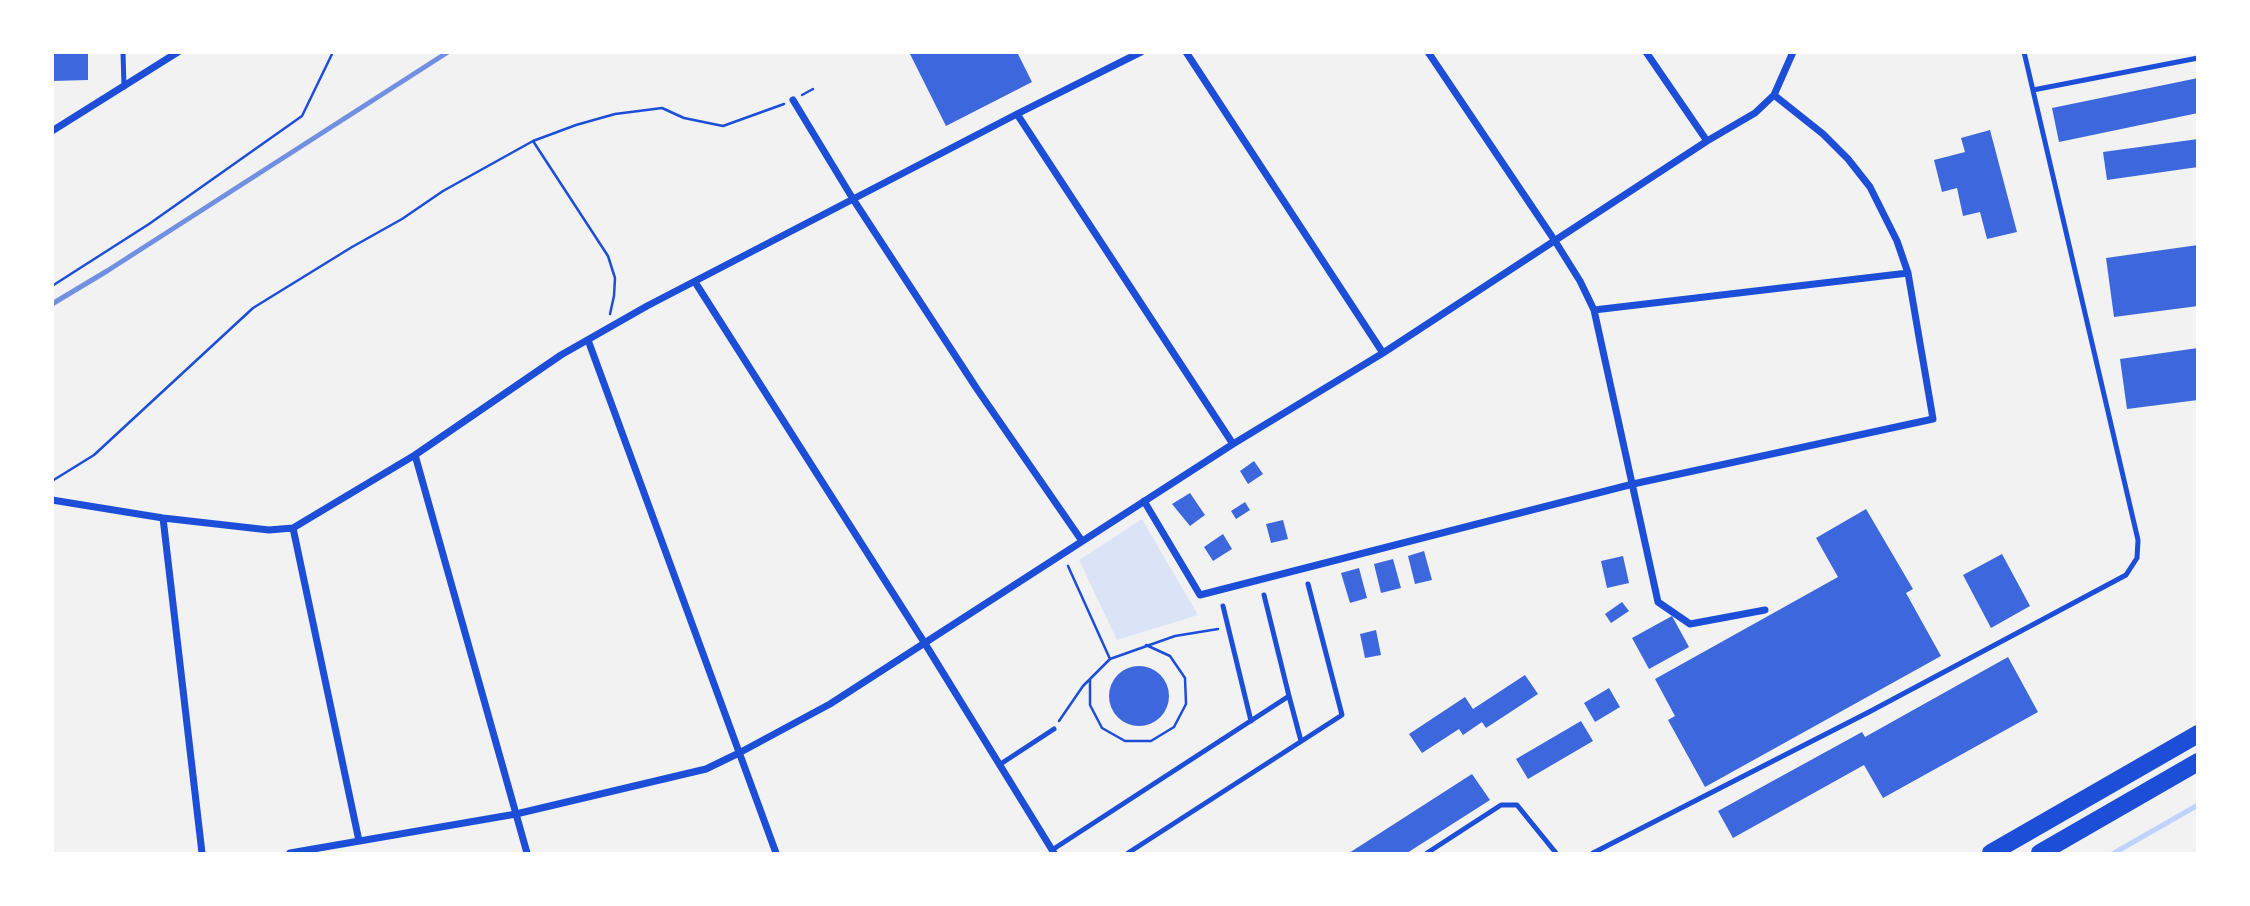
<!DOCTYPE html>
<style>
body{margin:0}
#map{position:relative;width:2250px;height:906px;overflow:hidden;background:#f2f2f2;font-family:"PT Sans",sans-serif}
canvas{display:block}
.frame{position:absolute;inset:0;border:54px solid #fff;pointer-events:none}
</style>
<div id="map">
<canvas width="2250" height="906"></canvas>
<div class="frame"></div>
</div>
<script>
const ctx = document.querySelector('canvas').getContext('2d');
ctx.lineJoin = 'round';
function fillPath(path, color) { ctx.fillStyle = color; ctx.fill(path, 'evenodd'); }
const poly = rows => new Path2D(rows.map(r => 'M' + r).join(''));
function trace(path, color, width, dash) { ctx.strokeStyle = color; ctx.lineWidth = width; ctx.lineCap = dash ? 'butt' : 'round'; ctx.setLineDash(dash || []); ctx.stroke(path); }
fillPath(poly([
 [1142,519,1198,615,1117,640,1079,560]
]), '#dbe4f7');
trace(poly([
 [2114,853,2198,805]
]), '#bfd3fe', 5);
fillPath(poly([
 [52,52,88,52,88,80,52,81],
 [909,52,1017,52,1032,82,946,126],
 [2198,78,2198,113,2059,142,2052,108],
 [1990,130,2017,232,1987,239,1980,212,1963,216,1957,188,1942,192,1934,160,1965,152,1961,138],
 [2198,139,2198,167,2107,180,2103,152],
 [2198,245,2198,306,2114,317,2106,258],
 [2198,348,2198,400,2127,409,2120,359],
 [1254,461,1263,474,1248,484,1240,471],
 [1190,493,1205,515,1190,526,1172,504],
 [1245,502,1250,510,1236,519,1231,511],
 [1866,509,1913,589,1906,593,1941,656,1705,787,1668,720,1675,716,1655,679,1838,577,1816,538],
 [1283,520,1288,539,1271,543,1266,524],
 [1223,534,1232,549,1213,561,1204,547],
 [1424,551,1432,580,1415,584,1408,556],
 [2002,554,2030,606,1991,628,1963,575],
 [1623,556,1629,583,1607,588,1601,561],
 [1393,559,1401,588,1381,593,1374,564],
 [1359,568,1367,598,1350,603,1341,573],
 [1622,602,1629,611,1611,623,1605,614],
 [1672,616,1689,647,1649,669,1632,638],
 [1376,630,1381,655,1365,658,1360,634],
 [2008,657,2038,712,1883,798,1864,765,1733,838,1718,811,1862,732,1865,737],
 '1109 696a30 30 0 1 1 60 0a30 30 0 1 1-60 0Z',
 [1525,675,1538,694,1486,728,1482,722,1463,735,1459,729,1422,753,1409,734,1465,697,1473,709],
 [1609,688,1620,707,1595,722,1584,703],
 [1581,721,1593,741,1528,779,1516,759],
 [1472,774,1490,800,1407,853,1349,853]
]), '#3d67dc');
trace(poly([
 [802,95,813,89],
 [533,141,608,256,615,278,614,296,610,314],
 [52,286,149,224,302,116,333,52],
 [52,481,94,455,253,308,352,247,402,219,443,191,533,141,576,125,615,114,662,108,684,118,723,126,784,104],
 [1110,659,1175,636,1218,629],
 [1090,679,1090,705,1102,728,1125,741,1151,741,1174,727,1186,704,1185,678,1170,656,1146,645],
 [1059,721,1083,686,1110,659,1068,566]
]), '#1d4ed8', 2.5);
trace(poly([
 [123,52,124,87],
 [2033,90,2198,58],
 [1223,606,1251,721],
 [1289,696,1301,741],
 [999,765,1054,729],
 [1052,850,1289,696,1264,595],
 [1128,853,1342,715,1308,584],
 [1427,853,1501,805,1517,805,1556,853],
 [1593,853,1869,712,2126,575,2137,558,2138,540,2024,52]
]), '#1d4ed8', 5);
trace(poly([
 [1186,52,1383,353],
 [1428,52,1555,241,1580,281,1594,310,1658,602,1690,624,1765,610],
 [1646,52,1707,141],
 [793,100,853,199,977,389,1082,541],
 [1017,114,1233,444],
 [52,131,178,52],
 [695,282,924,642,1054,853],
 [1594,310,1908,273],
 [588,340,776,853],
 [415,455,527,853],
 [52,500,163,518,269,530,293,528,415,455,561,355,647,306,1017,114,1141,52],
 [1144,501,1200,595,1633,484,1933,419,1908,273,1897,241,1870,187,1848,159,1823,134,1774,95],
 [163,518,202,853],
 [293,528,359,841],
 [290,853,516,814,706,769,739,753,830,704,1233,444,1383,353,1707,141,1755,113,1774,95,1793,52]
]), '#1d4ed8', 7);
trace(poly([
 [1991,853,2198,734],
 [2040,853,2198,762]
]), '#1d4ed8', 18);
trace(poly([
 [52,304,107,271,448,52]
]), '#7290e2', 5);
</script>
